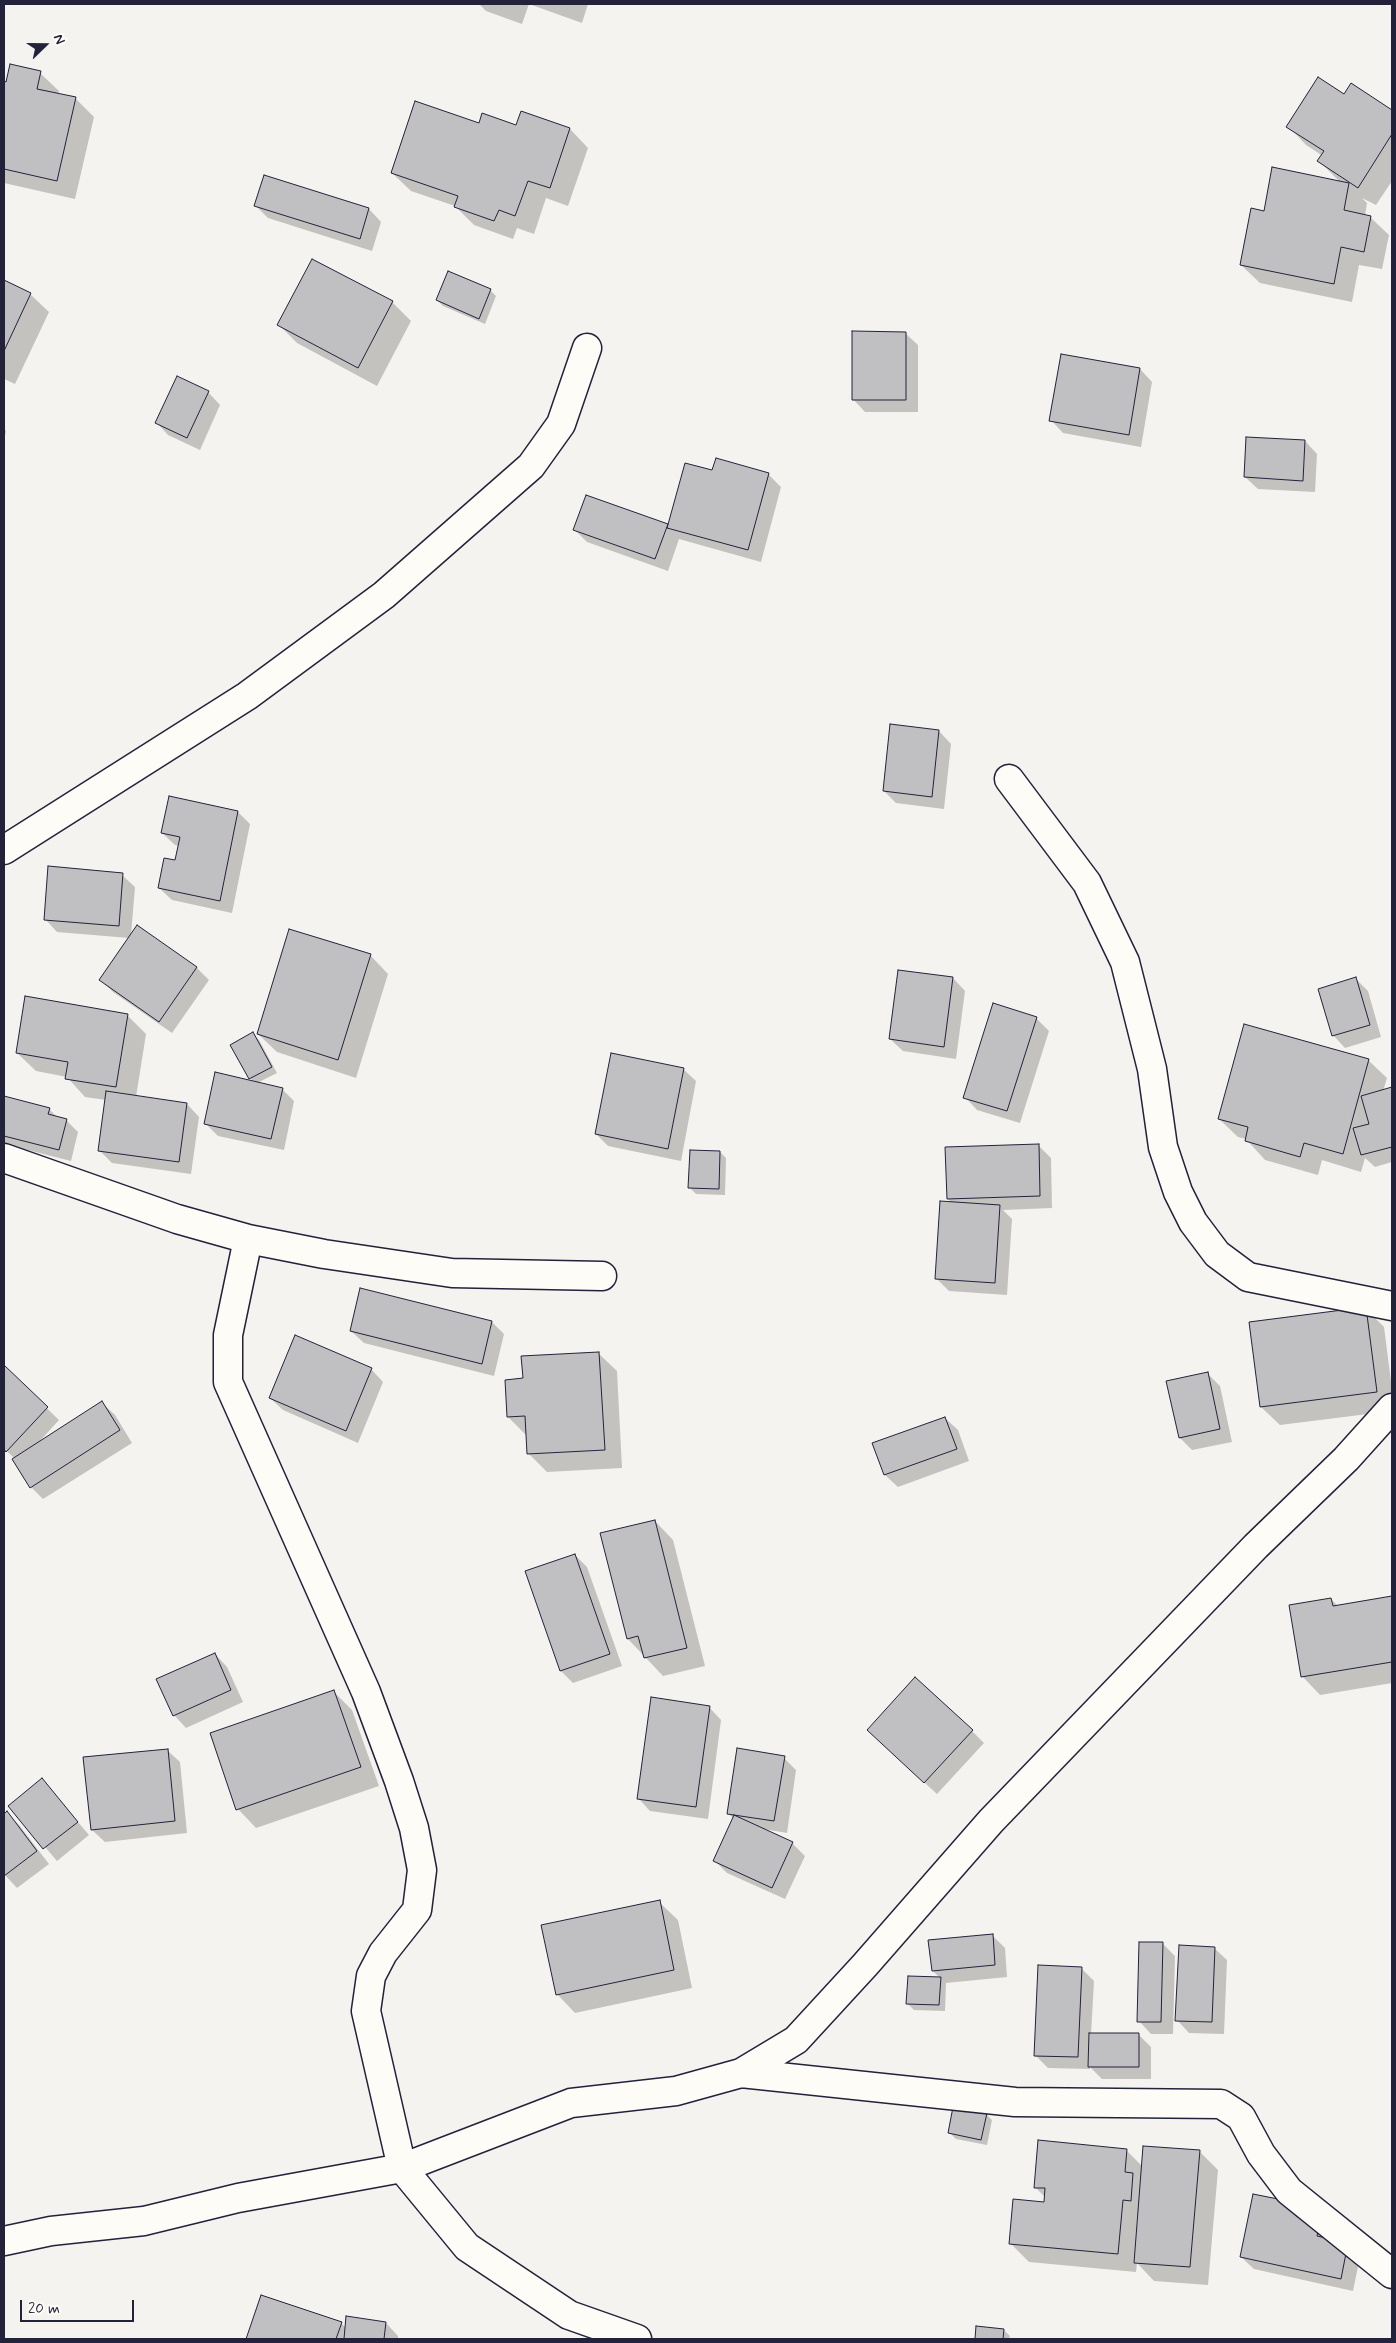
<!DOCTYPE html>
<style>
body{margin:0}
#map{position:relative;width:1396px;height:2343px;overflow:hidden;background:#f4f3ef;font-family:Mynerve,sans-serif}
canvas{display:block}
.frame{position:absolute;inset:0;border:5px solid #22223b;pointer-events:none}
.north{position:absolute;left:20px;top:20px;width:50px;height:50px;-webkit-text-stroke:4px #fdfcf7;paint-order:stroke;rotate:68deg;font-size:14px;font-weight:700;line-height:20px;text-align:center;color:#22223b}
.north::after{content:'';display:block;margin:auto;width:18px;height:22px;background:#22223b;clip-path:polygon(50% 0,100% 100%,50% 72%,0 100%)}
.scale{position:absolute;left:20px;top:2300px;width:114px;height:22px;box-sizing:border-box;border:2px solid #22223b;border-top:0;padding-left:6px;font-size:15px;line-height:18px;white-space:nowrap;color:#22223b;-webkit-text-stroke:4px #fdfcf7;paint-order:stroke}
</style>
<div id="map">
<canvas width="1396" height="2343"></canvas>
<div class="frame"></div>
<div class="north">N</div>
<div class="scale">20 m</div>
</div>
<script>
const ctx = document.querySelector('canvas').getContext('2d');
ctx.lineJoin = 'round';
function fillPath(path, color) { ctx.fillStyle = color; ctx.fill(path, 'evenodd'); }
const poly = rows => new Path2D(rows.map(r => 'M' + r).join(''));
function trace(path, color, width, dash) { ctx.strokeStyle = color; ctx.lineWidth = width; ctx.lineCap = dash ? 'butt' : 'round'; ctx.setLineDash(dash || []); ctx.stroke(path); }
fillPath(poly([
 [479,4,588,4,582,23,529,4,522,24,486,11],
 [40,73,59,91,58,95,75,98,94,117,75,199,4,183,4,82],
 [1351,85,1392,111,1392,181,1376,205,1362,198,1367,203,1365,216,1370,217,1389,235,1382,269,1359,265,1352,302,1260,283,1241,265,1265,212,1340,182,1319,161,1323,156,1306,145,1288,126,1344,96],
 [522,113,570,129,588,148,568,206,546,198,534,234,517,228,513,239,474,225,455,206,411,191,392,173,480,125,517,127],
 [256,206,369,209,381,222,372,251,268,218],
 [4,281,30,294,49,312,15,384,4,379],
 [490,290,496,296,485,324,443,306,437,300],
 [392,302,411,321,377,386,297,343,279,325],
 [905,333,918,345,918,412,865,412,853,399],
 [1062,355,1140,369,1152,382,1141,447,1063,433,1051,420],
 [208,392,220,405,200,450,168,435,156,422],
 [4,429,6,431,4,440],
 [1305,441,1317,454,1315,492,1258,489,1245,477],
 [716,459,769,475,781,487,761,562,679,539,668,571,587,542,574,529,587,496,669,526,713,472],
 [939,731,951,744,944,809,896,803,884,791],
 [238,812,250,824,232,913,172,900,159,888,176,862,179,846,175,845,162,833],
 [122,875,135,887,131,935,196,967,209,980,172,1033,113,992,101,980,129,938,57,932,45,919],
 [370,955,388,974,356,1078,277,1052,258,1034],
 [953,978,965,991,956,1059,903,1051,890,1039],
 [1356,979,1368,991,1381,1037,1345,1048,1333,1035],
 [127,1015,146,1034,136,1097,187,1104,199,1117,191,1174,112,1163,99,1150,106,1100,85,1097,67,1077,36,1071,17,1053],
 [1036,1018,1049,1031,1020,1123,977,1110,965,1097],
 [253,1034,259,1040,277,1073,257,1083,282,1089,294,1101,284,1150,218,1136,205,1123,254,1082,250,1078],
 [1368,1060,1387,1078,1383,1091,1392,1089,1392,1162,1375,1167,1365,1158,1361,1172,1322,1160,1318,1175,1265,1160,1246,1139,1238,1137,1219,1119],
 [683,1069,696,1081,681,1161,608,1146,596,1134],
 [4,1098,49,1109,58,1118,66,1120,78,1132,71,1161,4,1144],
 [1038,1145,1051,1158,1052,1208,1003,1210,1012,1219,1007,1295,949,1291,937,1279,952,1203,948,1199,947,1149],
 [720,1152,726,1158,725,1195,696,1194,690,1188],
 [361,1290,492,1322,504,1334,494,1376,364,1343,351,1331],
 [1366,1309,1384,1327,1392,1389,1392,1411,1280,1425,1261,1407],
 [598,1353,617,1371,622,1468,547,1472,528,1453,527,1436,508,1417,524,1379],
 [4,1367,59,1420,39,1442,102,1403,115,1415,132,1443,43,1499,31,1487,15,1459,4,1448],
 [371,1369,383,1382,358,1443,283,1410,270,1398],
 [1208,1374,1220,1386,1232,1442,1192,1450,1180,1438],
 [945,1418,958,1430,969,1461,898,1487,885,1475,874,1444],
 [655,1521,673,1540,705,1666,663,1676,628,1639,601,1534],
 [575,1555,587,1567,622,1666,573,1683,561,1671],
 [1392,1597,1392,1683,1320,1695,1302,1676,1331,1599,1338,1606],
 [215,1654,227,1667,243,1702,186,1728,174,1715],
 [334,1692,352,1710,379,1786,256,1828,238,1809],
 [709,1707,721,1720,708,1819,650,1811,638,1798],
 [972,1731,984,1743,937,1794,881,1743],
 [167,1750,180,1762,187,1833,105,1842,92,1830],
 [784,1758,796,1770,787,1833,764,1829,792,1843,805,1856,785,1899,727,1873,715,1861,734,1819,728,1813],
 [42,1780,89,1835,57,1861,10,1806],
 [7,1813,19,1825,49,1864,17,1888,4,1874,4,1816],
 [659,1902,678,1920,692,1988,575,2013,557,1994],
 [992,1935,1005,1948,1007,1977,946,1983,945,2011,914,2010,908,2004,940,1978,933,1971],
 [1163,1944,1175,1956,1173,2034,1151,2034,1139,2021],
 [1214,1948,1227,1960,1224,2034,1189,2033,1177,2020],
 [1081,1968,1094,1981,1091,2035,1139,2035,1151,2047,1151,2079,1102,2079,1090,2067,1090,2069,1048,2068,1035,2055],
 [986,2114,992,2120,987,2145,956,2139,950,2133],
 [1126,2150,1143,2167,1199,2151,1218,2170,1208,2285,1154,2281,1137,2263,1136,2272,1029,2262,1011,2244,1045,2203,1046,2198,1035,2187],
 [1298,2204,1360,2257,1353,2291,1254,2269,1241,2257],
 [262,2296,341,2323,346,2328,386,2323,398,2336,398,2339,248,2339],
 [977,2327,1004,2330,1010,2336,1009,2339,976,2339]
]), '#0003');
const building = poly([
 [10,64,41,71,37,89,76,97,57,181,4,169,4,81,6,82,10,64],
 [1318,77,1344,94,1351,83,1392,110,1392,134,1358,188,1317,161,1324,151,1286,127,1318,77],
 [415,101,479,123,482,113,516,125,521,111,570,128,550,188,528,181,515,216,499,210,494,221,454,207,458,196,391,173,415,101],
 [1272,167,1349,183,1344,210,1371,216,1364,252,1341,247,1334,284,1240,265,1251,208,1264,211,1272,167],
 [264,175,369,208,360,239,254,206,264,175],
 [312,259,393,301,358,368,277,325,312,259],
 [448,271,491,289,479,319,436,300,448,271],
 [4,280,31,293,4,351,4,280],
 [852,331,906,332,906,400,852,400,852,331],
 [1061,354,1140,368,1129,435,1049,421,1061,354],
 [177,376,209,391,187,438,155,423,177,376],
 [1246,437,1305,440,1303,481,1244,477,1246,437],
 [716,458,769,473,748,550,667,528,685,463,712,470,716,458],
 [586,495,668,524,655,559,573,530,586,495],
 [890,724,939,730,932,797,883,791,890,724],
 [169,796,238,811,220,901,158,888,164,858,175,860,180,837,161,833,169,796],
 [48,866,123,873,119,926,44,920,48,866],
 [137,925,197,967,159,1022,99,980,137,925],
 [289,929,371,954,338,1060,257,1034,289,929],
 [898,970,953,977,944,1047,889,1039,898,970],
 [1356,977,1370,1025,1332,1036,1318,989,1356,977],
 [25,996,128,1014,116,1087,65,1079,68,1062,16,1053,25,996],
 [993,1003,1037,1017,1007,1111,963,1098,993,1003],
 [1244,1024,1369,1059,1343,1154,1304,1143,1300,1157,1245,1141,1248,1127,1218,1119,1244,1024],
 [253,1032,272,1067,249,1079,230,1045,253,1032],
 [611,1053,684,1068,668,1149,595,1134,611,1053],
 [215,1072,283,1088,271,1139,204,1124,215,1072],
 [1392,1087,1392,1147,1361,1155,1353,1128,1369,1124,1361,1096,1392,1087],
 [106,1091,187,1103,179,1162,98,1151,106,1091],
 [4,1096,50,1108,48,1114,67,1119,59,1150,4,1136,4,1096],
 [1039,1144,1040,1196,947,1199,945,1147,1039,1144],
 [690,1150,720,1151,719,1189,688,1188,690,1150],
 [940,1201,1000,1205,995,1283,935,1279,940,1201],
 [360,1288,492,1321,482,1364,350,1331,360,1288],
 [1366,1307,1377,1392,1260,1407,1249,1322,1366,1307],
 [295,1335,372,1368,346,1431,269,1398,295,1335],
 [599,1352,605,1450,527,1454,525,1416,507,1417,505,1380,523,1378,521,1356,599,1352],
 [4,1365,48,1407,6,1452,4,1449,4,1365],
 [1208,1372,1220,1429,1179,1438,1166,1381,1208,1372],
 [102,1401,120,1430,30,1488,12,1459,102,1401],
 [945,1417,957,1449,884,1475,872,1443,945,1417],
 [655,1520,687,1648,644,1658,638,1636,627,1639,600,1533,655,1520],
 [575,1554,610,1654,560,1671,525,1571,575,1554],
 [1392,1596,1392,1662,1301,1677,1289,1605,1331,1598,1333,1606,1392,1596],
 [215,1653,231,1690,173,1716,156,1679,215,1653],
 [915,1677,973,1730,924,1783,867,1730,915,1677],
 [334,1690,361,1767,236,1810,210,1733,334,1690],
 [651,1697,710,1706,696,1807,637,1799,651,1697],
 [737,1748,785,1756,774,1821,727,1814,737,1748],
 [168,1749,175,1821,91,1830,83,1757,168,1749],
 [42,1778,78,1822,43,1849,8,1806,42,1778],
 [7,1811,37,1851,4,1876,4,1814,7,1811],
 [734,1815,793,1842,772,1888,713,1861,734,1815],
 [660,1900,674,1970,556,1995,541,1925,660,1900],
 [993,1934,995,1965,932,1971,928,1940,993,1934],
 [1139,1942,1163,1942,1161,2022,1137,2022,1139,1942],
 [1179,1945,1215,1947,1212,2022,1175,2021,1179,1945],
 [1038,1965,1082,1967,1078,2057,1034,2056,1038,1965],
 [908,1976,941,1977,939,2005,906,2004,908,1976],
 [1089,2033,1139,2033,1139,2067,1088,2067,1089,2033],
 [953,2107,987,2113,981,2140,948,2133,953,2107],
 [1038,2140,1127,2149,1125,2172,1133,2173,1131,2201,1123,2200,1118,2254,1009,2244,1013,2199,1044,2202,1045,2188,1034,2188,1038,2140],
 [1143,2146,1200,2150,1190,2267,1134,2263,1143,2146],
 [1253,2194,1298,2203,1296,2216,1320,2222,1317,2236,1348,2243,1341,2279,1240,2257,1253,2194],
 [261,2295,342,2322,336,2339,246,2339,261,2295],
 [346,2316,386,2322,384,2339,344,2339,346,2316],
 [976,2326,1004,2329,1003,2339,975,2339,976,2326]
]);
fillPath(building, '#c0bfc2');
trace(building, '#22223b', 1);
const minor = poly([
 [1009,779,1087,883,1125,962,1152,1069,1163,1147,1178,1192,1193,1222,1217,1254,1248,1277,1392,1306],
 [4,850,247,696,384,595,531,466,561,424,587,348],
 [4,1158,177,1219,248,1239,324,1254,452,1273,602,1276],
 [248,1239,228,1335,228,1382,366,1692,399,1781,414,1828,422,1870,417,1910,383,1953,371,1976,366,2011,402,2168,467,2247,569,2315,637,2339],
 [741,2073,1015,2102,1221,2104,1241,2117,1261,2154,1289,2191,1392,2274],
 [4,2241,51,2231,144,2221,238,2198,402,2168,571,2103,676,2091,741,2073,796,2040,865,1965,991,1821,1256,1546,1346,1459,1392,1408]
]);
trace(minor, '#22223b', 31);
trace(minor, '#fdfcf7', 28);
</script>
